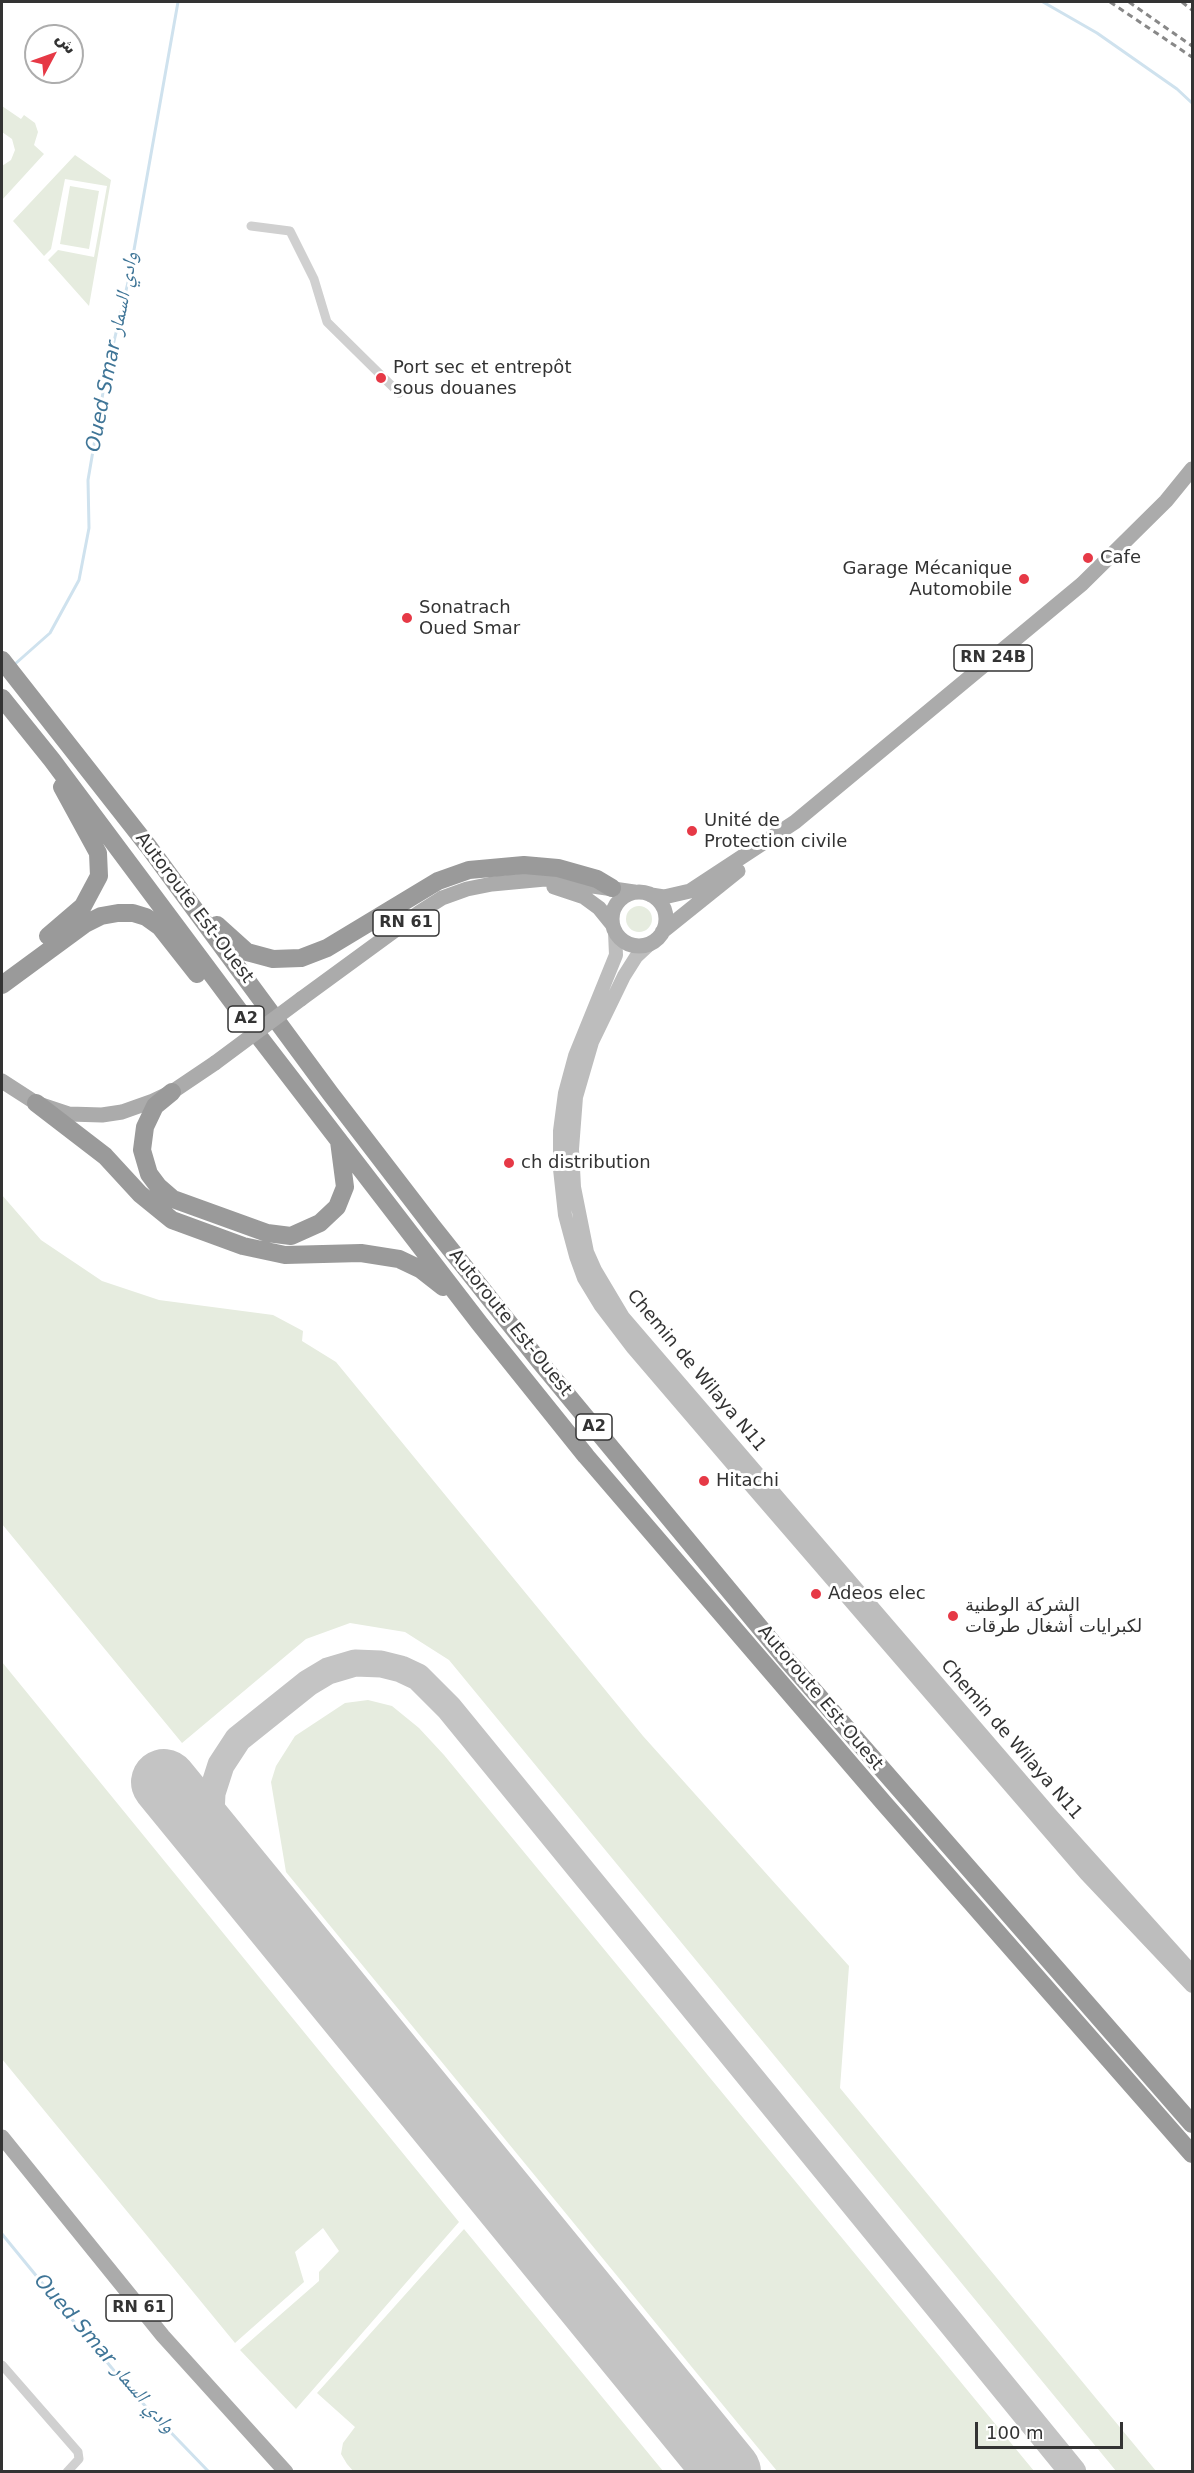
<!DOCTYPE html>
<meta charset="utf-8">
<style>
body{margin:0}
#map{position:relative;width:1194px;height:2473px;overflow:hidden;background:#fff;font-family:"DejaVu Sans","Noto Naskh Arabic",sans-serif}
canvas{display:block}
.frame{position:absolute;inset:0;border:3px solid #333;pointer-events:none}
.north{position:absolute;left:24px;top:24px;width:60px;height:60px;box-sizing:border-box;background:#fff;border:2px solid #adadad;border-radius:50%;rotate:49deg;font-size:16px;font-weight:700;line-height:24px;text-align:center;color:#333}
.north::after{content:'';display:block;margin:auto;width:21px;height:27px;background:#e63946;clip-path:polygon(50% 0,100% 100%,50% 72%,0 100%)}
.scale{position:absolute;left:975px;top:2422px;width:148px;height:27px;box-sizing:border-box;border:3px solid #333;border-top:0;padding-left:8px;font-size:18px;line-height:21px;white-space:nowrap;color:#333;-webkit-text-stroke:4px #fff;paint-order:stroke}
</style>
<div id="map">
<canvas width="1194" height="2473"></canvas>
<div class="frame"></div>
<div class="north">ش</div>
<div class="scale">100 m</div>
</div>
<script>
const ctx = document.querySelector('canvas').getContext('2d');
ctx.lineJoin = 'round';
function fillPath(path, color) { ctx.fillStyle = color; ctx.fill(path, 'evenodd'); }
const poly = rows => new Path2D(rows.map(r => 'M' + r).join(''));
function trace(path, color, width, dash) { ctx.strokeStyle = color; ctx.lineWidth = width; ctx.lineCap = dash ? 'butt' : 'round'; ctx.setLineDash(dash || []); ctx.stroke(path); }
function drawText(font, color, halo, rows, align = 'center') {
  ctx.font = font + ' "DejaVu Sans","Noto Naskh Arabic",sans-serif'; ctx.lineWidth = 6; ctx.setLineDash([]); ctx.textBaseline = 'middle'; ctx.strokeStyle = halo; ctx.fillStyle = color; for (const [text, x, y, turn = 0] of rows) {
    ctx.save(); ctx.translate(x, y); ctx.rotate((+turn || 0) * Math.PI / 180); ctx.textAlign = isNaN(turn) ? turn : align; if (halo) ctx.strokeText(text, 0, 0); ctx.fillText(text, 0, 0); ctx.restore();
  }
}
fillPath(poly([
 [2,106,21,119,24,115,35,123,38,132,34,145,44,154,2,200,2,166,11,160,15,150,12,139,2,132],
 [75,155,111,180,89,306,48,260,58,250,94,257,107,186,65,179,51,249,44,256,13,221],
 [70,186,99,191,89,249,60,244],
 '626 919a13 13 0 1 1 26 0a13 13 0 1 1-26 0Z',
 [2,1195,41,1240,102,1281,159,1300,273,1315,303,1331,302,1341,336,1362,643,1736,849,1966,840,2088,1156,2471,1116,2471,449,1660,405,1632,350,1623,306,1639,182,1743,2,1524],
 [2,1662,459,2222,296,2409,240,2350,319,2281,319,2272,339,2251,323,2228,295,2252,304,2282,235,2343,2,2059],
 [368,1700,392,1706,419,1728,444,1755,1034,2471,777,2471,286,1872,271,1782,276,1766,295,1736,345,1703],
 [464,2229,663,2471,354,2472,347,2464,341,2454,343,2443,355,2427,317,2393]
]), '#e6ecdf');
trace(poly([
 [1043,2,1097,33,1177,89,1192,103],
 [15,664,50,633,79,580,89,528,88,480,106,375,129,278,178,2],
 [2,2234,129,2389,209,2472]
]), '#cfe2ee', 3);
trace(poly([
 [228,1861,215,1836,211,1815,212,1793,221,1765,238,1739,308,1683,328,1671,355,1663,381,1664,401,1669,418,1677,449,1708,1073,2472]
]), '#c4c4c4', 27);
trace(poly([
 [164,1782,728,2472]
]), '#c4c4c4', 66);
trace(poly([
 [251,226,290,231,314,279,327,322,399,393],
 [2,2365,78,2452,79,2459,67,2472]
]), '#d0d0d0', 9);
trace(poly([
 [615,932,616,955,575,1056,565,1093,560,1131,560,1169,565,1215,576,1256,584,1278,601,1306,633,1348,752,1487,1086,1874,1192,1986],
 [651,943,636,957,624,976,592,1042,576,1097,572,1149,574,1187,587,1252,595,1270,623,1317,1052,1816,1192,1972]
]), '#bdbdbd', 14);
trace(poly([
 [554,887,584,897,599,908,612,924],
 '612 919a27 27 0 1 1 54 0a27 27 0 1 1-54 0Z',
 [651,895,664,897,690,891,795,822,1082,584,1166,501,1192,469],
 [662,932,738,871],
 [301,999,420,912,442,898,467,889,492,884,545,879,634,892],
 [2,1081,36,1103,69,1114,102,1115,122,1112,153,1101,172,1092,215,1063],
 [2,2137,163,2336,286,2472]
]), '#ababab', 15);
trace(poly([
 [2,660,148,846,330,1093,432,1226,540,1362,786,1659,1192,2124],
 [2,698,52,760,240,1012,480,1324,586,1456,883,1802,1192,2154],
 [217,925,247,952,273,959,301,958,327,948,438,881,469,870,524,865,558,868,597,879,612,888],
 [48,936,83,906,99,876,98,853,62,787],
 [2,985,85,924,101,916,118,913,133,913,146,917,160,927,197,974],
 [172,1092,155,1106,145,1127,142,1150,149,1174,158,1186,173,1199,267,1233,291,1236,320,1223,337,1207,345,1187,339,1141],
 [36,1103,105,1156,140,1194,172,1220,243,1246,285,1255,361,1253,399,1259,420,1269,443,1287]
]), '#9a9a9a', 18);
trace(poly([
 [1110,2,1192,57],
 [1129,2,1192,46],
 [1182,2,1192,10]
]), '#888', 3, [6, 4.5]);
trace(poly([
 [215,1063,301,999]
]), '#ababab', 15);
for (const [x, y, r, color] of [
 [381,378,6,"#e63946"],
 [1088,558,6,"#e63946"],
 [1024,579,6,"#e63946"],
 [407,618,6,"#e63946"],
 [692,831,6,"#e63946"],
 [509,1163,6,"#e63946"],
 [704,1481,6,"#e63946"],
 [816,1594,6,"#e63946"],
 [953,1616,6,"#e63946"]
]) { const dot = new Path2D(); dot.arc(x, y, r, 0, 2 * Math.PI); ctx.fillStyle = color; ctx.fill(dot); trace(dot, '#fff', 2); }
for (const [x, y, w] of [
 [993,658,78],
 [406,923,66],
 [246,1019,36],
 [594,1427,36],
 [139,2308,66]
]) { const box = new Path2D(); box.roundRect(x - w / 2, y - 13, w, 26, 4.5); ctx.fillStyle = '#fff'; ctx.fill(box); trace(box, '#333', 1.5); }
drawText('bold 16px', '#333', null, [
 ["RN 24B",993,658],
 ["RN 61",406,923],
 ["A2",246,1019],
 ["A2",594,1427],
 ["RN 61",139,2308]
]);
drawText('18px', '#333', '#fff', [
 ["Port sec et entrepôt",393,368],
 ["sous douanes",393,389],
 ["Cafe",1100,558],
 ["Garage Mécanique",1012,569,"right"],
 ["Automobile",1012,590,"right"],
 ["Sonatrach",419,608],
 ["Oued Smar",419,629],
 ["Unité de",704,821],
 ["Protection civile",704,842],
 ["ch distribution",521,1163],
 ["Hitachi",716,1481],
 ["Adeos elec",828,1594],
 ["الشركة الوطنية",965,1606],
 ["لكبرايات أشغال طرقات",965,1627]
], 'left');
drawText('18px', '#333', '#fff', [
 ["Autoroute Est-Ouest",194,908,53],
 ["Autoroute Est-Ouest",510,1323,51],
 ["Chemin de Wilaya N11",696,1371,50],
 ["Autoroute Est-Ouest",820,1698,50],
 ["Chemin de Wilaya N11",1011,1740,49]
]);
drawText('italic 20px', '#3f7597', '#fff', [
 ["Oued Smar وادي السمار",113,352,-79],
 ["Oued Smar وادي السمار",104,2354,49]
]);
</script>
